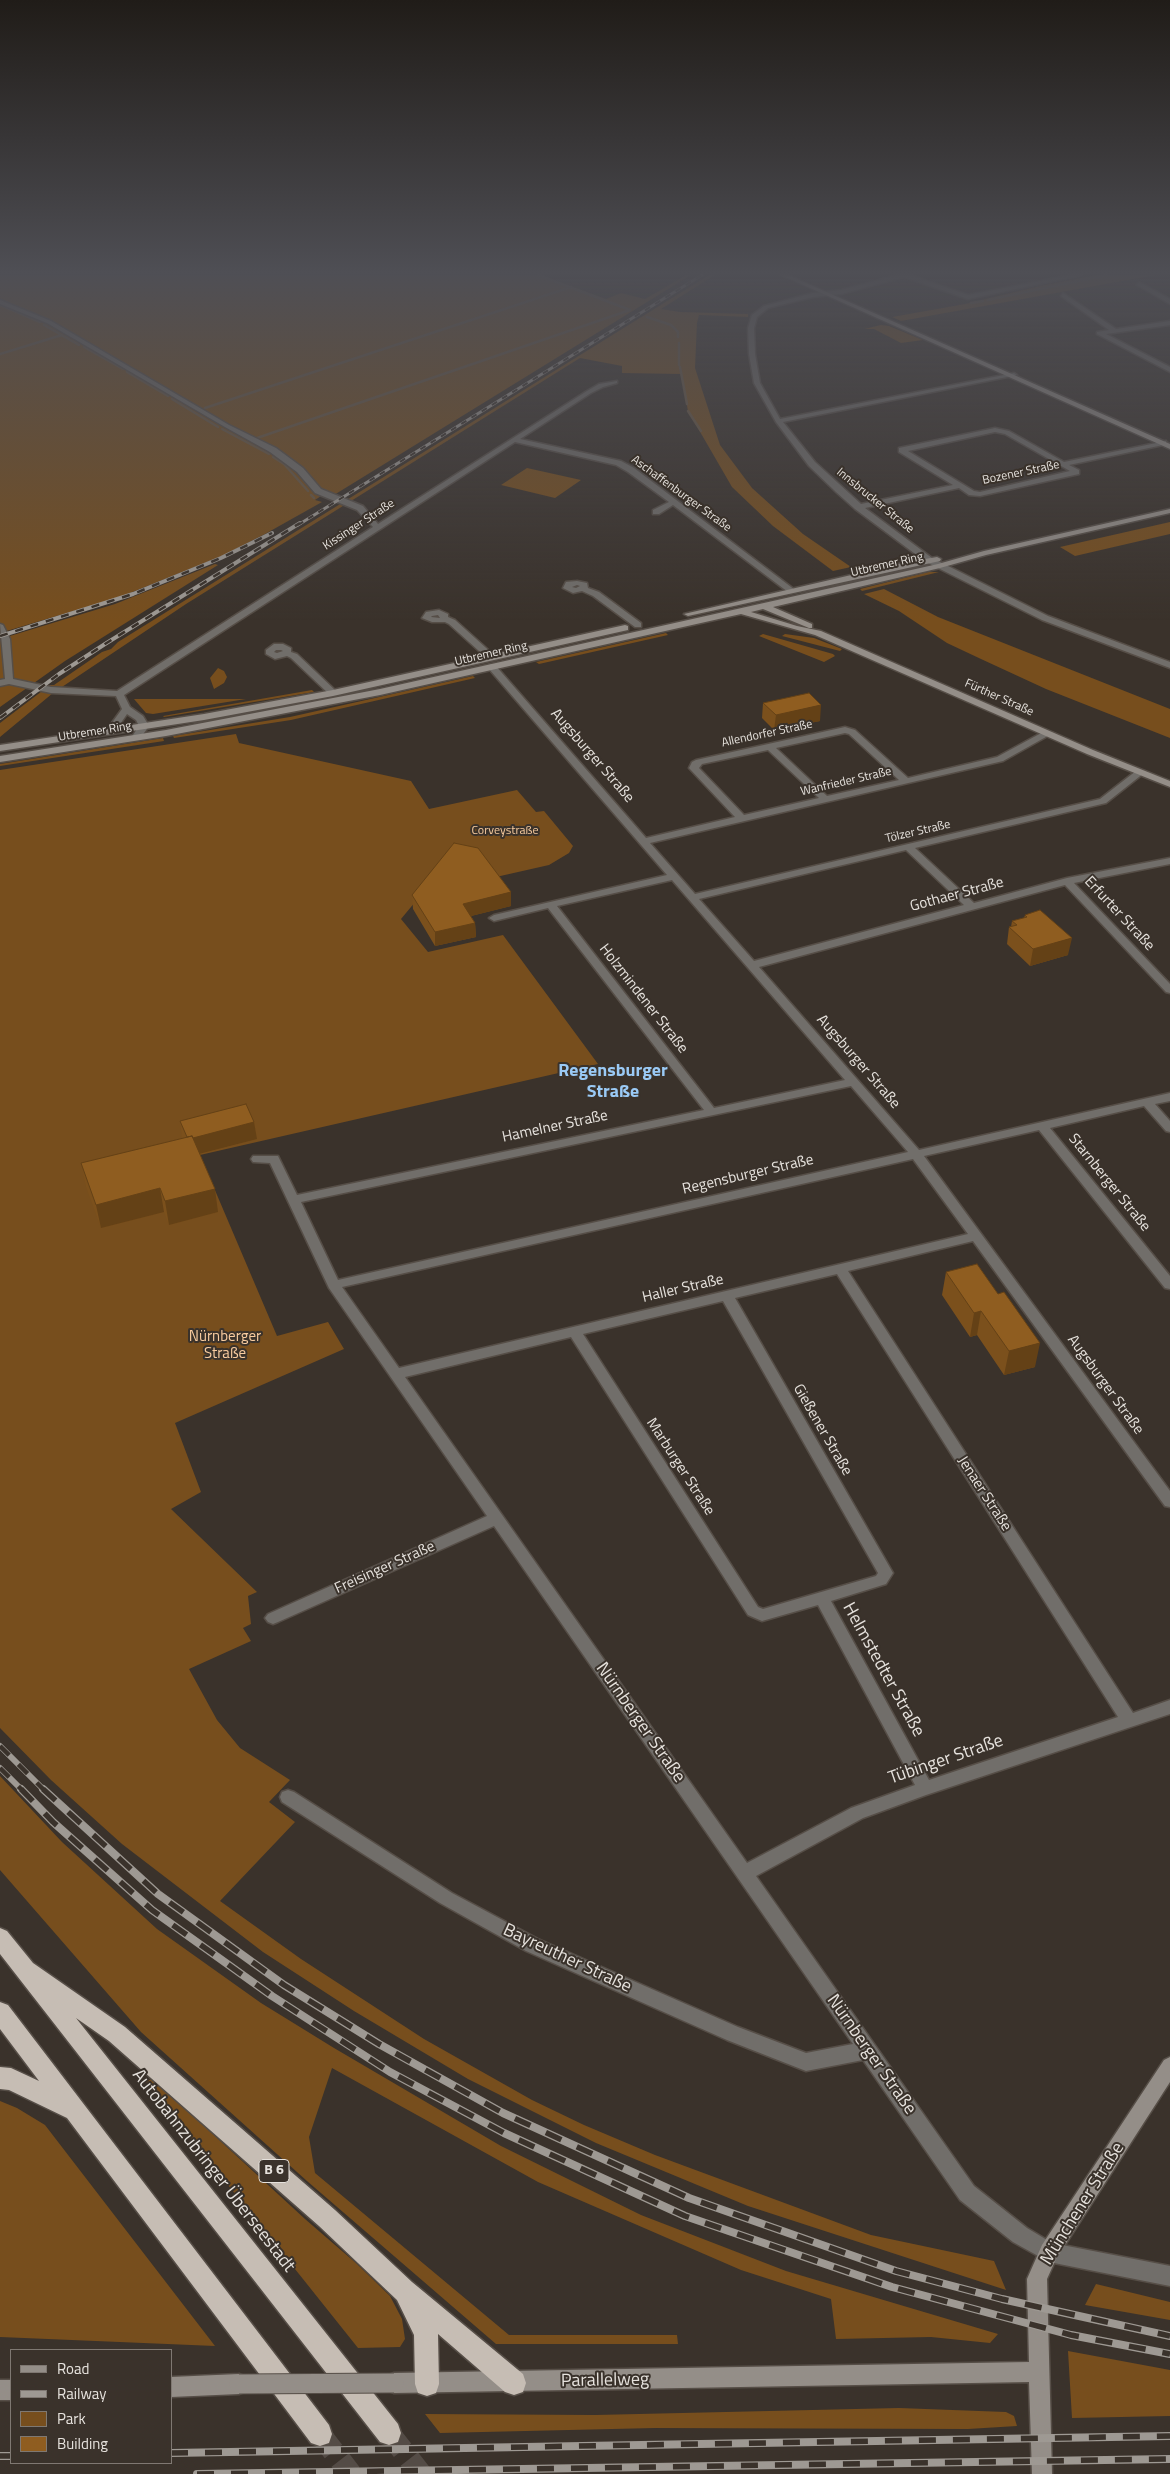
<!DOCTYPE html>
<meta charset="utf-8">
<style>
body{margin:0}
#map{position:relative;width:1170px;height:2474px;overflow:hidden;background:#3a322b;font-family:"Titillium Web",sans-serif}
canvas{display:block}
.legend{position:absolute;left:10px;top:2349px;width:162px;height:115px;box-sizing:border-box;background:#3a322b;border:1px solid #7f7872;margin:0;padding:6px 9px;list-style:none;font-size:15px;color:#e6e2dd}
.legend li{display:flex;align-items:center;gap:10px;height:25px}
.legend b{width:25px;border:1px solid #7f7872}
</style>
<div id="map">
<canvas width="1170" height="2474"></canvas>
<ul class="legend">
<li><b style="height:6px;background:#948e88"></b>Road</li>
<li><b style="height:6px;background:#9e9993"></b>Railway</li>
<li><b style="height:14px;background:#774e1d"></b>Park</li>
<li><b style="height:14px;background:#8f5d20"></b>Building</li>
</ul>
</div>
<script>
const ctx = document.querySelector('canvas').getContext('2d');
ctx.lineJoin = 'round';
function fillPath(path, color) { ctx.fillStyle = color; ctx.fill(path, 'evenodd'); }
const poly = rows => new Path2D(rows.map(r => 'M' + r).join(''));
function trace(path, color, width, dash) { ctx.strokeStyle = color; ctx.lineWidth = width; ctx.lineCap = dash ? 'butt' : 'round'; ctx.setLineDash(dash || []); ctx.stroke(path); }
function drawText(font, color, halo, rows, align = 'center') {
  ctx.font = font + ' "Titillium Web",sans-serif'; ctx.lineWidth = 4; ctx.setLineDash([]); ctx.textBaseline = 'middle'; ctx.strokeStyle = halo; ctx.fillStyle = color; for (const [text, x, y, turn = 0] of rows) {
    ctx.save(); ctx.translate(x, y); ctx.rotate((+turn || 0) * Math.PI / 180); ctx.textAlign = isNaN(turn) ? turn : align; if (halo) ctx.strokeText(text, 0, 0); ctx.fillText(text, 0, 0); ctx.restore();
  }
}
fillPath(poly([
 [0,275,545,275,543,276,606,299,621,293,645,299,686,275,691,275,334,495,327,492,315,500,322,502,265,534,222,556,120,597,0,633],
 [709,275,715,275,661,309,680,312,748,314,748,317,699,315,697,323,695,368,720,445,752,488,803,534,851,567,833,571,773,526,732,487,688,411,681,374,622,373,622,366,580,358,186,604,53,693,0,737,0,723,50,685,54,685,102,652,111,649,118,642],
 [1097,275,1156,275,901,321,892,317,965,304,1044,285],
 [881,325,889,326,923,340,901,343,874,329,864,329],
 [527,468,581,480,555,498,501,485],
 [1170,522,1170,534,1075,556,1060,547],
 [215,564,218,565,65,661,0,707,0,639,115,604],
 [928,572,939,572,862,591,860,589],
 [884,589,938,617,1170,709,1170,738,1046,689,981,659,947,643,899,611,864,594],
 [666,633,668,635,539,664,536,662],
 [763,634,833,654,835,656,824,662,759,636],
 [785,634,814,638,842,649,840,651,782,636],
 [218,668,224,671,227,677,224,683,214,689,210,678],
 [473,676,475,678,291,720,174,738,173,736,290,717],
 [312,690,314,692,164,717,163,716],
 [134,699,246,699,153,714,146,713],
 [236,734,239,743,411,781,429,809,517,790,536,812,544,811,573,846,569,853,549,865,496,877,460,848,401,919,428,952,503,935,598,1064,200,1155,277,1336,328,1322,344,1349,175,1423,201,1492,171,1509,257,1592,248,1596,251,1624,243,1628,251,1641,189,1669,217,1720,240,1748,290,1780,269,1802,295,1822,220,1901,301,1959,424,2039,532,2100,584,2125,655,2155,871,2235,994,2261,1006,2290,748,2206,596,2143,468,2079,354,2011,263,1952,122,1844,51,1780,0,1728,0,770],
 [163,738,164,741,0,766,0,764],
 [0,1776,62,1842,157,1929,261,2003,334,2048,501,2146,641,2215,786,2271,998,2334,990,2343,931,2337,836,2339,831,2299,741,2270,538,2182,332,2068,309,2137,315,2173,509,2335,677,2335,678,2344,496,2344,307,2181,141,2032,0,1870],
 [153,2079,305,2219,357,2264,390,2296,402,2319,405,2339,400,2347,358,2348,145,2081],
 [0,2101,17,2108,45,2125,215,2346,0,2337],
 [1096,2284,1170,2302,1170,2320,1085,2305],
 [1068,2351,1170,2370,1170,2416,1072,2418],
 [899,2408,1006,2412,1014,2416,1017,2426,968,2429,655,2428,440,2433,425,2414,595,2415]
]), '#774e1d');
trace(poly([
 [538,275,630,310],
 [988,300,1107,275],
 [971,303,983,301],
 [0,305,40,322],
 [647,317,671,325,678,332,678,337],
 [44,325,79,345],
 [679,343,679,365],
 [84,347,123,369],
 [0,354,62,335],
 [680,367,687,404],
 [127,372,168,396],
 [172,399,218,427],
 [205,408,571,287],
 [688,411,701,431],
 [222,429,269,454],
 [257,438,630,310],
 [273,457,284,464,308,491],
 [311,495,314,498]
]), '#695742', 2.5);
trace(poly([
 [389,2433,421,2474],
 [320,2434,351,2474]
]), '#544c46', 22, [22, 11]);
const street = poly([
 [898,275,910,275,968,295,1072,275,1082,275,968,299,904,277,841,294,813,297,768,308,757,317,754,328,755,354,760,383,780,419,1014,373,1017,375,783,422,815,462,861,504,953,485,899,452,899,448,995,428,1009,431,1064,462,1166,441,1166,445,1163,445,1069,465,1079,470,1079,474,980,496,969,495,959,488,865,508,932,558,1048,616,1170,662,1170,668,1042,620,926,562,855,509,836,492,809,466,776,422,754,383,749,354,748,328,752,315,764,306,813,293,841,290,898,275],
 [995,432,1005,434,1070,471,980,492,974,491,908,451,995,432],
 [1139,282,1170,299,1170,304,1137,285,1139,282],
 [1063,293,1116,329,1170,321,1170,325,1106,334,1170,367,1170,372,1097,334,1097,332,1109,330,1061,296,1063,293],
 [0,300,51,321,229,425,276,448,303,468,321,489,363,506,378,524,587,391,599,384,617,381,617,383,603,387,591,393,520,439,621,461,634,468,795,590,788,592,673,505,659,514,653,514,653,510,669,502,628,472,616,465,515,442,124,695,130,707,143,716,149,726,139,740,131,738,139,726,136,720,127,714,114,733,108,733,106,731,122,709,116,696,51,693,9,684,0,686,0,680,5,679,0,624,3,625,10,639,13,679,51,687,117,691,373,527,357,510,315,493,297,472,270,452,225,427,47,323,0,304,0,300],
 [577,581,587,583,588,588,599,592,641,623,641,627,635,627,593,596,582,591,573,593,563,588,566,582,577,581],
 [577,585,580,586,576,588,572,587,577,585],
 [439,610,448,614,448,617,455,620,495,656,495,660,489,660,449,624,445,622,432,622,422,618,426,612,439,610],
 [438,615,440,618,431,617,432,616,438,615],
 [274,644,283,644,291,648,291,652,297,654,336,691,336,695,330,695,291,658,287,656,275,659,266,654,266,650,274,644],
 [276,650,281,650,283,651,277,653,274,652,276,650],
 [492,664,495,665,646,838,735,817,689,768,692,762,696,760,845,727,855,730,908,778,997,757,1045,731,1053,733,1003,761,650,843,695,894,1100,799,1136,771,1142,771,1144,773,1106,803,915,848,974,903,1067,878,1170,858,1170,864,1074,883,1170,984,1170,993,1166,992,1065,885,759,967,919,1150,1170,1093,1170,1101,1155,1104,1170,1121,1170,1132,1166,1131,1144,1106,1050,1128,1170,1276,1170,1289,1165,1288,1039,1130,924,1156,1170,1491,1170,1507,1165,1506,973,1241,848,1271,1133,1713,1170,1700,1170,1714,926,1795,863,1818,756,1876,974,2186,1027,2228,1052,2243,1170,2266,1170,2286,1049,2262,1013,2242,960,2200,863,2060,806,2071,727,2040,526,1951,440,1903,282,1802,280,1797,282,1792,288,1790,294,1792,452,1893,538,1939,738,2027,806,2053,853,2044,494,1526,278,1622,273,1624,268,1622,265,1618,268,1614,487,1516,329,1288,270,1163,253,1162,251,1159,253,1156,278,1156,297,1195,704,1110,548,908,494,921,489,918,494,915,667,875,489,669,489,665,492,664],
 [845,733,849,734,899,780,827,796,776,748,845,733],
 [768,750,819,798,744,815,699,768,702,764,768,750],
 [906,850,964,905,754,961,699,899,906,850],
 [672,880,845,1080,714,1108,557,906,672,880],
 [851,1086,908,1152,338,1280,301,1202,851,1086],
 [913,1159,968,1234,399,1368,342,1287,913,1159],
 [837,1274,1118,1717,929,1780,831,1601,886,1584,893,1573,735,1298,837,1274],
 [723,1301,878,1573,876,1576,763,1609,758,1607,583,1334,723,1301],
 [571,1337,748,1615,762,1621,818,1605,915,1785,851,1808,747,1863,405,1377,571,1337]
]);
const secondary = poly([
 [781,275,788,275,1170,444,1170,449,781,275],
 [1170,509,1170,513,986,555,940,568,773,607,812,624,812,628,809,628,763,609,751,612,797,626,821,631,1093,750,1170,781,1170,787,1087,754,815,635,741,614,380,695,166,736,0,762,0,756,166,730,380,689,938,564,984,551,1170,509],
 [937,557,941,559,940,561,688,616,684,614,907,562,937,557],
 [625,625,628,626,628,630,333,696,204,720,0,751,0,745,204,714,333,690,625,625],
 [1170,2057,1170,2082,1056,2259,1047,2279,1052,2474,1032,2474,1029,2382,394,2393,387,2390,384,2383,387,2376,394,2373,1029,2362,1027,2279,1042,2245,1164,2060,1170,2057],
 [239,2374,246,2377,249,2384,246,2391,239,2394,171,2397,171,2377,239,2374],
 [0,2380,11,2380,11,2400,0,2400,0,2380]
]);
const highway = poly([
 [0,1928,7,1931,33,1963,125,2027,335,2210,412,2282,523,2374,526,2383,523,2392,514,2395,505,2392,438,2334,439,2384,436,2393,427,2396,418,2393,415,2384,414,2335,397,2300,319,2226,109,2041,76,2018,398,2424,401,2433,398,2442,389,2445,380,2442,0,1954,0,1928],
 [0,2002,8,2005,329,2425,332,2434,329,2443,320,2446,311,2443,67,2118,9,2090,0,2089,0,2067,11,2068,39,2081,0,2029,0,2002]
]);
trace(street, '#564e47', 3);
trace(secondary, '#564e47', 3);
trace(highway, '#564e47', 3);
fillPath(street, '#716e6a');
fillPath(secondary, '#948e88');
fillPath(highway, '#c6bdb4');
const railFar3 = poly([
 [298,525,702,275]
]);
const railFar2 = poly([
 [0,636,133,594,221,558,272,533],
 [0,718,59,674,105,644,300,523]
]);
const railFar1 = poly([
 [0,1746,44,1790],
 [0,1768,22,1790]
]);
const rail = poly([
 [21,1789,53,1822,152,1910,272,1996,390,2072,504,2133,685,2216,892,2287,1071,2335,1170,2354],
 [43,1789,158,1894,284,1985,379,2044,503,2113,689,2198,896,2271,1002,2299,1170,2336],
 [171,2453,1170,2436],
 [0,2456,11,2456],
 [197,2474,1170,2459]
]);
trace(railFar3, '#9e9993', 3);
trace(railFar2, '#9e9993', 4);
trace(railFar1, '#9e9993', 6);
trace(rail, '#9e9993', 8);
trace(railFar3, '#3a322b', 2, [6]);
trace(railFar2, '#3a322b', 2.5, [8]);
trace(railFar1, '#3a322b', 4.5, [13]);
trace(rail, '#3a322b', 5.5, [17]);
const secondaryBridge = poly([
 [239,2384,394,2383]
]);
trace(secondaryBridge, '#564e47', 21, []);
trace(secondaryBridge, '#948e88', 19);
fillPath(poly([
 [763,703,820,721,774,730,762,718],
 [412,895,511,906,471,916,475,923,476,937,435,946,413,909],
 [1025,915,1068,955,1030,966,1007,944,1009,927,1011,927,1012,921,1024,918],
 [180,1121,254,1122,257,1139,200,1154,218,1212,169,1225,164,1212,101,1228,86,1187,81,1163,182,1138],
 [946,1272,1035,1367,1004,1375,977,1335,970,1337,942,1295]
]), '#7b501c');
fillPath(poly([
 [821,705,820,721,774,730,776,715],
 [511,892,511,906,463,918,463,904],
 [475,923,476,937,435,946,435,932],
 [1072,938,1068,955,1030,966,1033,949],
 [254,1122,257,1139,191,1156,188,1139],
 [160,1188,164,1212,101,1228,96,1205],
 [215,1189,218,1212,169,1225,165,1201],
 [981,1311,977,1335,970,1337,974,1313],
 [1040,1343,1035,1367,1004,1375,1009,1351]
]), '#644116');
const building = poly([
 [809,693,821,705,776,715,763,703,809,693],
 [454,843,478,848,511,892,463,904,475,923,435,932,412,895,454,843],
 [1040,910,1072,938,1033,949,1009,927,1017,925,1012,921,1027,917,1025,915,1040,910],
 [246,1104,254,1122,193,1138,192,1136,187,1137,180,1121,246,1104],
 [192,1136,215,1189,165,1201,160,1188,96,1205,81,1163,192,1136],
 [977,1264,998,1294,1004,1292,1040,1343,1009,1351,981,1311,974,1313,946,1272,977,1264]
]);
fillPath(building, '#8f5d20');
trace(building, '#644116', 1);
const sky = ctx.createLinearGradient(0, 0, 0, 621);
sky.addColorStop(0, '#201c18');
sky.addColorStop(0.44, '#4f4f55');
sky.addColorStop(1, '#4f4f5500');
ctx.fillStyle = sky;
ctx.fillRect(0, 0, 1170, 621);
drawText('12px', '#e6e2dd', '#3a322b', [
 ["Bozener Straße",1021,473,-12],
 ["Aschaffenburger Straße",681,494,36],
 ["Innsbrucker Straße",875,501,39],
 ["Kissinger Straße",359,525,-33],
 ["Utbremer Ring",887,565,-13],
 ["Utbremer Ring",491,654,-13],
 ["Fürther Straße",999,698,24],
 ["Utbremer Ring",95,732,-9],
 ["Allendorfer Straße",767,734,-12],
 ["Wanfrieder Straße",846,782,-13],
 ["Tölzer Straße",918,832,-13]
]);
drawText('12px', '#f9cc9f', '#3a322b', [
 ["Corveystraße",505,831]
]);
for (const [x, y, w] of [
 [274,2171,30]
]) { const box = new Path2D(); box.roundRect(x - w / 2, y - 11.5, w, 23, 4); ctx.fillStyle = '#3a322b'; ctx.fill(box); trace(box, '#e6e2dd', 1); }
drawText('bold 14px', '#e6e2dd', null, [
 ["B 6",274,2171]
]);
drawText('15px', '#e6e2dd', '#3a322b', [
 ["Augsburger Straße",592,756,49],
 ["Gothaer Straße",957,895,-15],
 ["Erfurter Straße",1119,914,47],
 ["Holzmindener Straße",643,999,52],
 ["Augsburger Straße",858,1062,49],
 ["Hamelner Straße",555,1127,-12],
 ["Regensburger Straße",748,1175,-13],
 ["Starnberger Straße",1109,1183,51],
 ["Haller Straße",683,1289,-13],
 ["Augsburger Straße",1105,1385,54],
 ["Gießener Straße",822,1430,60],
 ["Marburger Straße",680,1467,57],
 ["Jenaer Straße",984,1494,57],
 ["Freisinger Straße",385,1568,-24]
]);
drawText('15px', '#f9cc9f', '#3a322b', [
 ["Nürnberger",225,1337],
 ["Straße",225,1354]
]);
drawText('bold 18px', '#9acaf6', '#3a322b', [
 ["Regensburger",613,1072],
 ["Straße",613,1093]
]);
drawText('18px', '#e6e2dd', '#3a322b', [
 ["Helmstedter Straße",883,1670,61],
 ["Nürnberger Straße",640,1723,55],
 ["Tübinger Straße",946,1760,-19],
 ["Bayreuther Straße",567,1959,25],
 ["Nürnberger Straße",871,2055,55],
 ["Autobahnzubringer Überseestadt",213,2171,52],
 ["Münchener Straße",1083,2204,-58],
 ["Parallelweg",605,2381,-1]
]);
</script>
